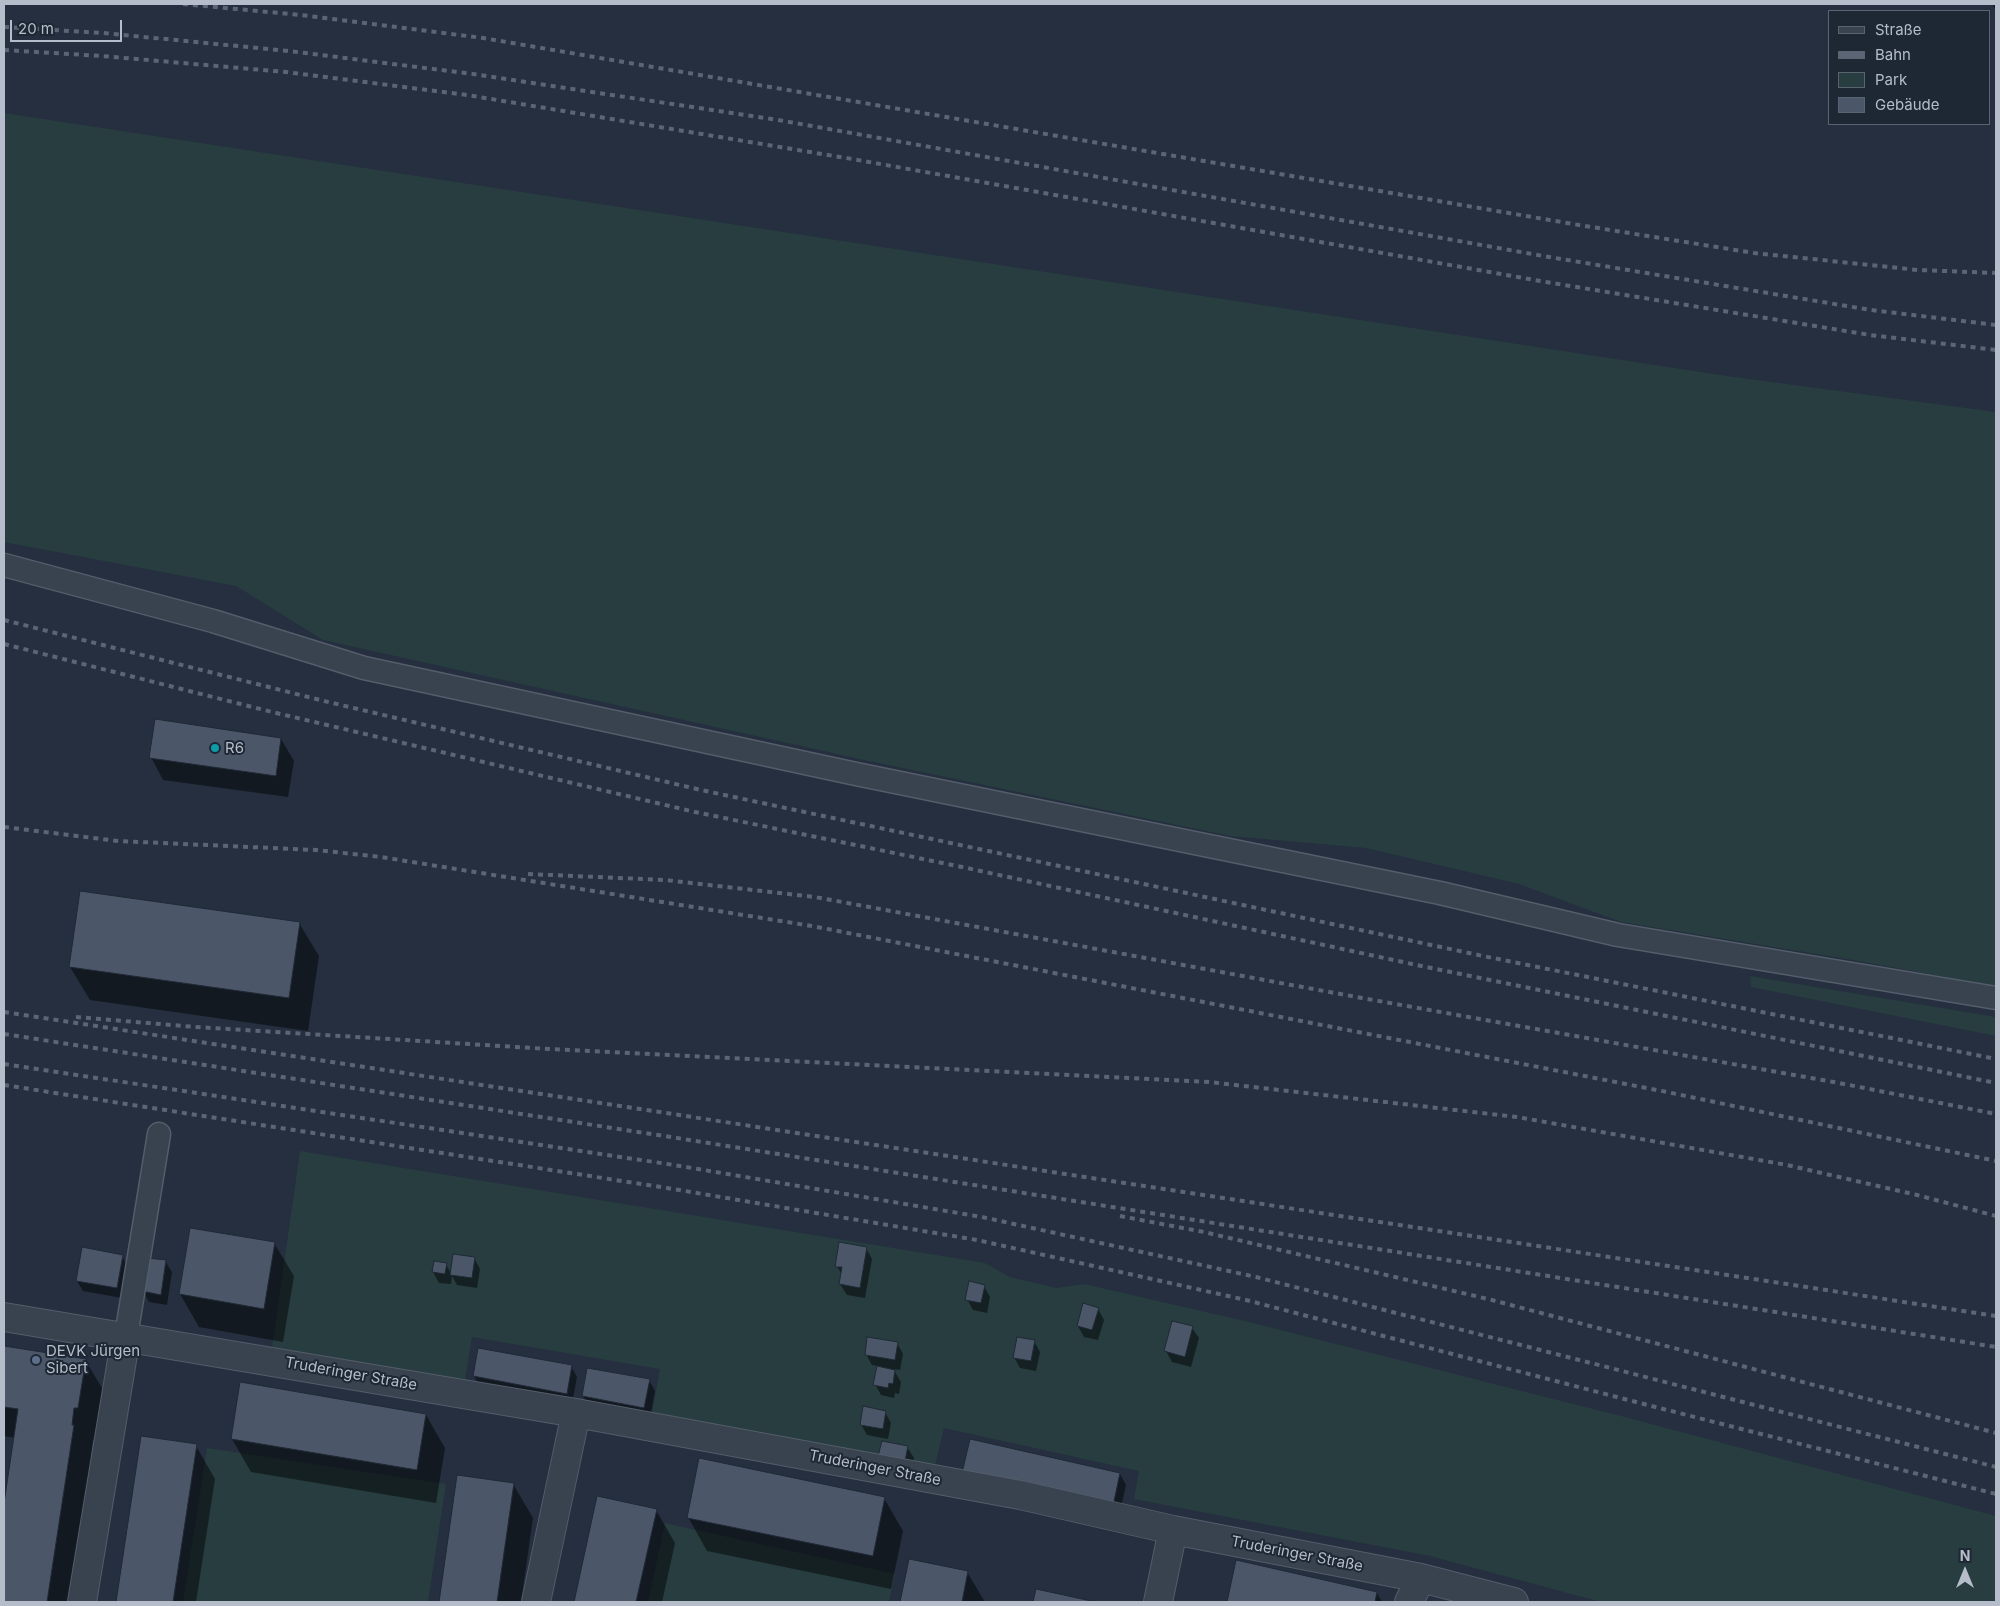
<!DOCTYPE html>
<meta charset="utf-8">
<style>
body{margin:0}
#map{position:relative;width:2000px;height:1606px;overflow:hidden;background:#252f3f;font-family:Inter,sans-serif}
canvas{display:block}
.frame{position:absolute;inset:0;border:5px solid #b5bdca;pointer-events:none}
.legend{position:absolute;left:1828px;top:10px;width:162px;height:115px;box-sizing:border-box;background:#1e2734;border:1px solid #5a6370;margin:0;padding:6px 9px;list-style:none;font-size:15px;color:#b5bdca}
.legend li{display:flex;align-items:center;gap:10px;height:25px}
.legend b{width:25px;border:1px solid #5a6370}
.north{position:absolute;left:1940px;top:1546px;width:50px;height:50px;-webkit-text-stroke:4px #1e2734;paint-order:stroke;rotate:0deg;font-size:14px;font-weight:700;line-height:20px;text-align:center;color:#b5bdca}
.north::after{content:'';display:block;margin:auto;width:18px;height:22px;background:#b5bdca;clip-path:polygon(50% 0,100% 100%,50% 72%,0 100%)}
.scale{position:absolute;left:10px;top:20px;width:112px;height:22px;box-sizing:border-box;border:2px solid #b5bdca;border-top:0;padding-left:6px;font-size:15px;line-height:18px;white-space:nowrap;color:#b5bdca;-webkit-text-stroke:4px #1e2734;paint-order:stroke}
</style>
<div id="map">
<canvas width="2000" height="1606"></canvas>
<div class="frame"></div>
<ul class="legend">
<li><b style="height:6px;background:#39424f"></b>Straße</li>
<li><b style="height:6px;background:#5b6576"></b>Bahn</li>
<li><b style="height:14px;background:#273d40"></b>Park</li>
<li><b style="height:14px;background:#4b5668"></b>Gebäude</li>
</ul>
<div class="north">N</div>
<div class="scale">20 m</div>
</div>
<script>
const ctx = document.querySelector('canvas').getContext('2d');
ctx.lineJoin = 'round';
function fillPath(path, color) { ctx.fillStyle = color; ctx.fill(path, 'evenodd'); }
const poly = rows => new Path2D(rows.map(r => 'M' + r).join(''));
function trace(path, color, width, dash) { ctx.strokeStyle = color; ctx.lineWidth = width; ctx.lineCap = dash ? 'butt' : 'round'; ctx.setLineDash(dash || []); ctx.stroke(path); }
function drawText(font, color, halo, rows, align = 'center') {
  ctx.font = font + ' Inter,sans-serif'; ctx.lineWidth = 4; ctx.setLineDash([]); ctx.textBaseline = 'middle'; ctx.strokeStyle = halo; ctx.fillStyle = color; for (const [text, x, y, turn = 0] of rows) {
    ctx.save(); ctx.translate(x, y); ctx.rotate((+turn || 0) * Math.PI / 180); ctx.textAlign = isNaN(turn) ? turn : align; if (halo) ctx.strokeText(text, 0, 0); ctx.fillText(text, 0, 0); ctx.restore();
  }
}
fillPath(poly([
 [4,113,1727,376,1996,412,1996,986,1841,958,1621,922,1519,884,1366,848,1230,836,864,760,323,640,236,586,4,542],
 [1750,976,1996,1017,1996,1036,1751,987],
 [300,1151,985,1263,1010,1277,1056,1288,1084,1284,1245,1321,1625,1417,1996,1516,1996,1602,1601,1602,1430,1556,1134,1499,1139,1471,944,1428,934,1469,652,1413,660,1369,472,1337,465,1381,272,1348],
 [207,1448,446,1484,428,1602,183,1602],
 [665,1523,895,1574,889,1602,648,1602]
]), '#273d40');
fillPath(poly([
 [1993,4,1996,4,1996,11,1993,5],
 [281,739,294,761,288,797,163,780,151,757],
 [299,923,319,956,308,1031,90,1000,70,967],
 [274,1243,294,1276,283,1342,199,1327,180,1294],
 [866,1248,872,1259,865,1298,847,1295,840,1284,842,1275,837,1266],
 [122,1256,128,1267,122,1298,83,1291,77,1281],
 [474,1258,480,1269,477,1288,457,1285,452,1276,451,1284,439,1283,433,1272,446,1264,451,1274],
 [165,1261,172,1272,167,1305,149,1302,143,1291],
 [984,1286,990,1297,987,1313,973,1310,967,1299],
 [1098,1309,1104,1320,1098,1340,1084,1337,1078,1326],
 [1192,1328,1199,1338,1191,1367,1172,1362,1166,1351],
 [1034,1341,1040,1352,1036,1371,1020,1368,1014,1357],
 [897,1343,903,1354,900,1370,893,1369,901,1382,899,1394,895,1393,894,1398,881,1395,875,1384,878,1366,872,1365,866,1354],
 [4,1347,85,1360,105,1393,97,1441,93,1440,91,1456,93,1459,71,1602,4,1602,4,1512,15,1438,4,1436],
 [571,1366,577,1377,572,1404,480,1387,474,1376],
 [649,1380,655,1391,650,1418,590,1407,583,1396],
 [885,1412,891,1423,888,1439,867,1435,861,1424],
 [426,1415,445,1448,436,1503,251,1472,232,1439],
 [142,1438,196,1446,215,1479,196,1602,117,1602],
 [907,1447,914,1458,911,1472,886,1466],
 [1120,1474,1126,1485,1119,1516,970,1484],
 [458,1476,513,1484,533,1518,521,1602,440,1602],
 [598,1497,656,1510,675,1543,662,1602,575,1602],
 [884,1498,903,1531,891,1589,707,1551,688,1517],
 [910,1560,967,1572,985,1602,901,1602],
 [1237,1562,1377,1593,1382,1602,1228,1602],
 [1037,1590,1090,1602,1035,1602]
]), '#0007');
const building = poly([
 [155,719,281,738,276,776,149,758,155,719],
 [80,891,300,922,289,998,69,967,80,891],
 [190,1228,275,1242,264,1309,179,1294,190,1228],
 [839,1242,867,1247,860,1288,839,1284,842,1267,835,1267,839,1242],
 [82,1247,123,1255,117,1288,76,1281,82,1247],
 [453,1254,475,1257,472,1278,450,1275,453,1254],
 [147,1258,166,1260,161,1295,142,1291,147,1258],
 [434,1261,447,1263,445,1274,432,1272,434,1261],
 [969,1281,985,1285,981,1303,965,1300,969,1281],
 [1083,1303,1099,1308,1092,1330,1077,1326,1083,1303],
 [1172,1321,1193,1326,1185,1357,1164,1351,1172,1321],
 [867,1337,898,1342,895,1360,865,1355,867,1337],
 [1017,1337,1035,1340,1031,1361,1013,1358,1017,1337],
 [4,1346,86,1359,78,1408,74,1408,72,1425,74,1425,47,1602,4,1602,4,1503,18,1409,4,1407,4,1346],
 [478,1348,572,1365,567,1394,473,1376,478,1348],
 [877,1366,895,1370,893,1384,889,1383,888,1388,873,1385,877,1366],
 [587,1368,650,1379,644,1408,582,1396,587,1368],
 [240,1382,426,1414,417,1470,231,1439,240,1382],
 [863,1406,886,1411,883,1429,860,1425,863,1406],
 [141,1436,197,1444,173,1602,116,1602,141,1436],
 [970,1439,1120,1473,1113,1506,962,1473,970,1439],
 [882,1441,908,1446,905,1461,878,1456,882,1441],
 [699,1458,885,1497,873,1556,687,1518,699,1458],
 [457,1475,514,1483,497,1602,439,1602,457,1475],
 [597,1496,657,1509,636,1602,574,1602,597,1496],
 [909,1559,968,1571,962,1602,900,1602,909,1559],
 [1236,1560,1377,1592,1375,1602,1227,1602,1236,1560],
 [1036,1589,1096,1602,1033,1602,1036,1589]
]);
fillPath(building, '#4b5668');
trace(building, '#202936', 1);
const lane = poly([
 [4,565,213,621,364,668,856,774,1440,893,1618,935,1996,998],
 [126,1336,159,1134]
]);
const street = poly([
 [4,1317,576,1413,1020,1495,1173,1530,1421,1578,1514,1602],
 [82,1602,126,1336],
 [536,1602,576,1413],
 [1158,1602,1173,1530],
 [1409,1602,1421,1578]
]);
trace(lane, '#545d6a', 25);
trace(street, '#545d6a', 30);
trace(lane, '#39424f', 22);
trace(street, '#39424f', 28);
trace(poly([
 [183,4,301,15,483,38,1579,225,1754,253,1918,270,1996,273],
 [4,27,103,33,289,51,473,74,778,120,1549,257,1871,310,1996,325],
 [4,50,102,56,286,72,467,95,852,159,1546,282,1870,335,1996,350],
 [4,620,324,701,701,790,1483,956,1996,1059],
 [4,644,272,712,695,812,962,867,1426,967,1996,1083],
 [4,827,118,841,316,850,381,857,812,926,1667,1092,1996,1161],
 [528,874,665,880,815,897,1362,998,1839,1083,1996,1114],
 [4,1012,1996,1316],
 [76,1017,196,1027,549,1049,1209,1082,1517,1117,1787,1165,1917,1195,1996,1216],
 [4,1034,677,1138,1996,1347],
 [4,1064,674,1165,982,1217,1256,1277,1996,1467],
 [4,1085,667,1188,977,1240,1246,1300,1632,1401,1996,1494],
 [1120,1216,1204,1232,1488,1299,1996,1433]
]), '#5b6576', 4, [5, 5]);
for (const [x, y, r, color] of [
 [215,748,5,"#0f9aa8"],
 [36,1360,5,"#5c6f8a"]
]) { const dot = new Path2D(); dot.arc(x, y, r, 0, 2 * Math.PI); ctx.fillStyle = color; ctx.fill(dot); trace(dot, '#1e2734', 2); }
drawText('15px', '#b5bdca', '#1e2734', [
 ["R6",225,748],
 ["DEVK Jürgen",46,1351],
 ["Sibert",46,1368]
], 'left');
drawText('15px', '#b5bdca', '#1e2734', [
 ["Truderinger Straße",351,1374,10],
 ["Truderinger Straße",875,1468,11],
 ["Truderinger Straße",1297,1554,11]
]);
</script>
